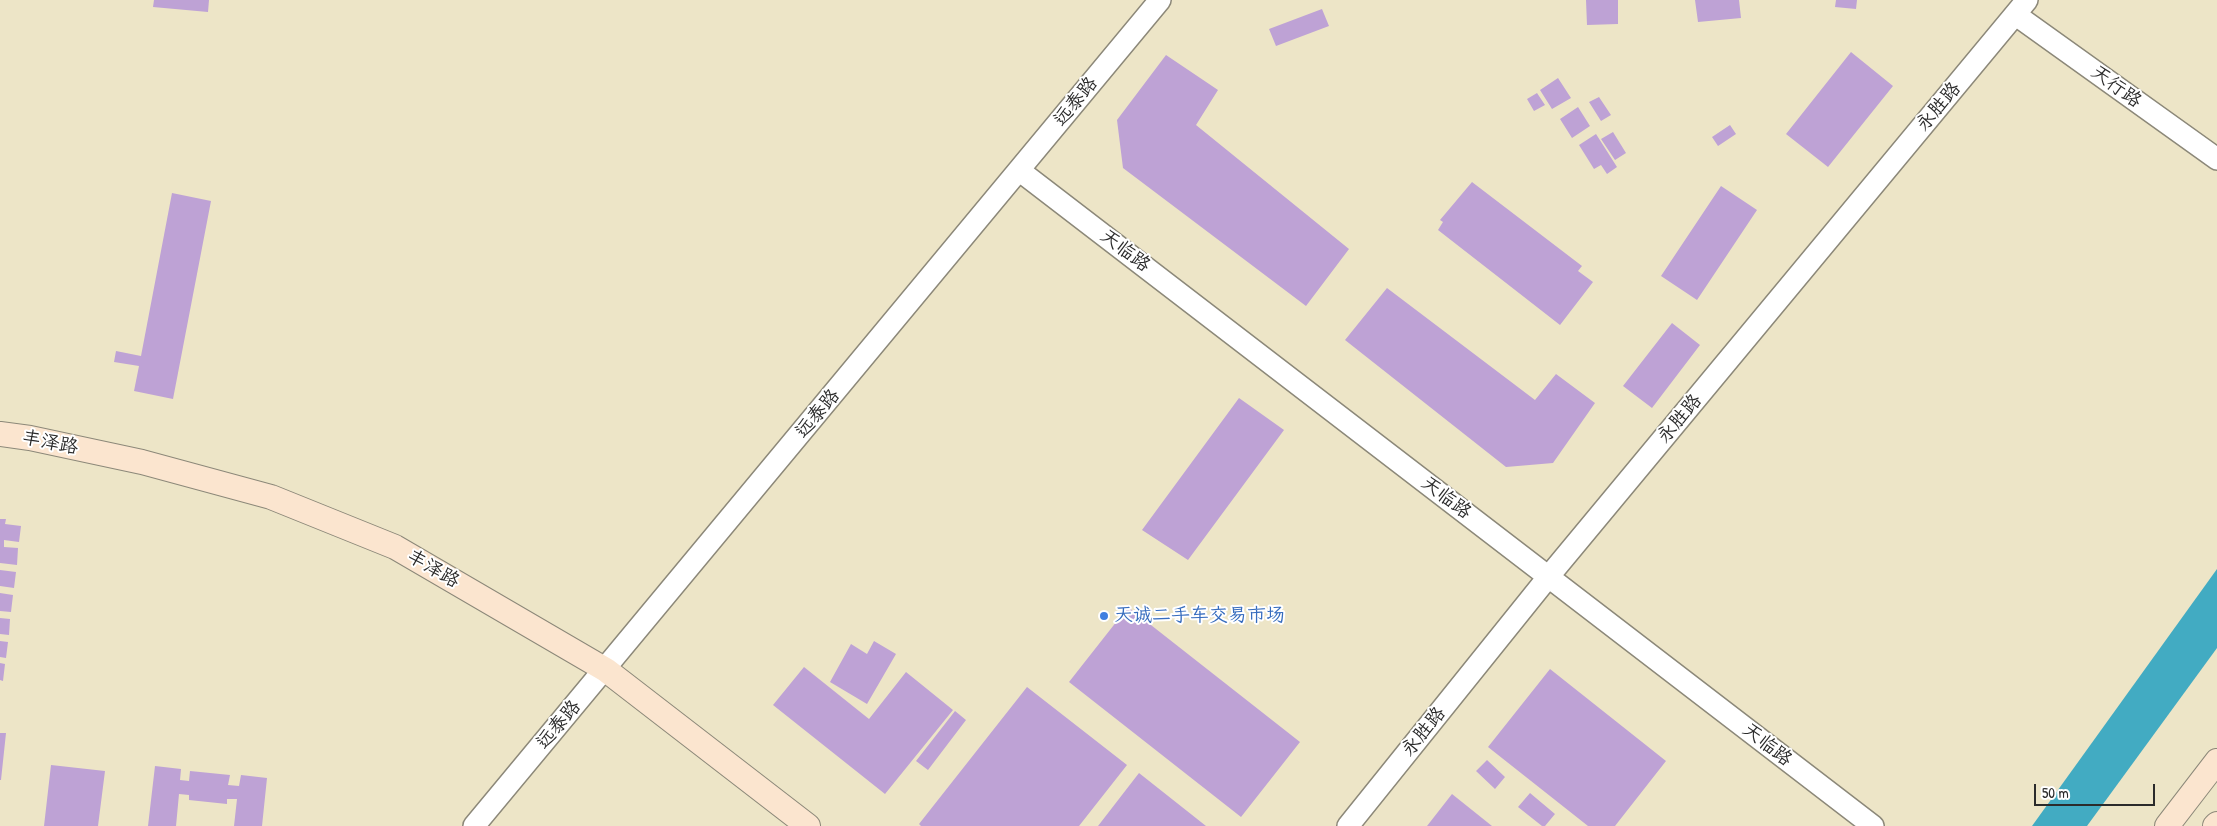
<!DOCTYPE html>
<meta charset="utf-8">
<style>
body{margin:0}
#map{position:relative;width:2217px;height:826px;overflow:hidden;background:#ede5c7;font-family:"Patrick Hand",sans-serif}
canvas{display:block}
.scale{position:absolute;left:2034px;top:784px;width:121px;height:22px;box-sizing:border-box;border:2px solid #2b2b2b;border-top:0;padding-left:6px;font-size:15px;line-height:18px;white-space:nowrap;color:#2b2b2b;-webkit-text-stroke:4px #fff;paint-order:stroke}
</style>
<div id="map">
<canvas width="2217" height="826"></canvas>
<div class="scale">50 m</div>
</div>
<script>
const ctx = document.querySelector('canvas').getContext('2d');
ctx.lineJoin = 'round';
function fillPath(path, color) { ctx.fillStyle = color; ctx.fill(path, 'evenodd'); }
const poly = rows => new Path2D(rows.map(r => 'M' + r).join(''));
function trace(path, color, width, dash) { ctx.strokeStyle = color; ctx.lineWidth = width; ctx.lineCap = dash ? 'butt' : 'round'; ctx.setLineDash(dash || []); ctx.stroke(path); }
function drawText(font, color, halo, rows, align = 'center') {
  ctx.font = font + ' "Patrick Hand","LXGW WenKai TC",sans-serif'; ctx.lineWidth = 4; ctx.setLineDash([]); ctx.textBaseline = 'middle'; ctx.strokeStyle = halo; ctx.fillStyle = color; for (const [text, x, y, turn = 0] of rows) {
    ctx.save(); ctx.translate(x, y); ctx.rotate((+turn || 0) * Math.PI / 180); ctx.textAlign = isNaN(turn) ? turn : align; if (halo) ctx.strokeText(text, 0, 0); ctx.fillText(text, 0, 0); ctx.restore();
  }
}
fillPath(poly([
 [2217,569,2217,648,2087,826,2032,826]
]), '#42abc2');
fillPath(poly([
 [154,0,209,0,208,12,153,7],
 [1586,0,1618,0,1618,24,1587,25],
 [1695,0,1739,0,1741,18,1698,22],
 [1836,0,1857,0,1856,9,1835,7],
 [1322,9,1329,26,1276,46,1269,29],
 [1851,52,1893,86,1828,167,1786,134],
 [1166,55,1218,90,1196,125,1349,249,1306,306,1123,168,1117,120],
 [1558,78,1571,98,1552,109,1540,90],
 [1537,93,1545,105,1534,111,1527,99],
 [1599,97,1611,115,1601,121,1589,102],
 [1578,107,1590,126,1572,138,1560,119],
 [1730,125,1736,134,1718,146,1712,137],
 [1613,132,1626,153,1615,160,1601,139],
 [1596,134,1617,167,1607,174,1601,165,1594,169,1579,145],
 [1472,182,1582,266,1578,271,1593,282,1560,325,1438,230,1443,222,1440,220],
 [1721,186,1757,210,1697,300,1661,276],
 [172,193,211,201,173,399,134,391,139,366,114,362,116,351,141,356],
 [1387,288,1535,400,1556,374,1595,403,1553,463,1506,467,1345,340],
 [1672,323,1700,345,1652,408,1623,386],
 [1239,398,1284,430,1188,560,1142,530],
 [0,519,6,519,5,524,21,526,19,542,4,540,4,547,18,548,17,565,0,563],
 [0,570,16,572,14,588,0,586],
 [0,593,13,595,11,612,0,611],
 [1128,607,1300,742,1241,817,1069,682],
 [0,618,10,619,9,635,0,634],
 [0,641,8,642,6,658,0,657],
 [874,641,896,654,867,704,830,682,851,644,867,654],
 [0,663,5,664,3,681,0,680],
 [804,667,869,719,906,672,953,710,885,794,773,705],
 [1550,669,1666,761,1615,826,1588,826,1488,747],
 [1027,687,1127,765,1079,826,921,826,919,824],
 [955,711,966,720,928,770,916,761],
 [0,733,6,733,1,780,0,780],
 [1487,760,1505,777,1495,789,1476,771],
 [51,765,105,771,98,826,44,826],
 [155,766,181,769,180,780,189,781,190,771,230,775,228,785,239,786,241,775,267,778,262,826,234,826,237,799,227,799,227,804,189,800,189,795,179,794,176,826,148,826],
 [1139,773,1206,826,1098,826],
 [1530,793,1555,814,1545,826,1542,826,1518,807],
 [1452,794,1492,826,1427,826]
]), '#bea2d5');
const tertiary = poly([
 [2016,15,2217,159],
 [1020,171,1873,826],
 [474,826,1160,0],
 [1348,826,1549,576,2027,0]
]);
const secondary = poly([
 [0,434,30,438,142,462,271,497,395,547,606,670,808,826],
 [2167,826,2217,761],
 [2215,826,2217,824]
]);
trace(tertiary, '#8c8879', 24);
trace(secondary, '#8c8879', 26);
trace(tertiary, '#fff', 21);
trace(secondary, '#fbe5cf', 24);
for (const [x, y, r, color] of [
 [1104,616,5,"#3f7fe0"]
]) { const dot = new Path2D(); dot.arc(x, y, r, 0, 2 * Math.PI); ctx.fillStyle = color; ctx.fill(dot); trace(dot, '#fff', 2); }
drawText('19px', '#2b2b2b', '#fff', [
 ["天行路",2116,87,36],
 ["远泰路",1076,102,-51],
 ["永胜路",1939,107,-50],
 ["天临路",1125,251,37],
 ["远泰路",818,414,-50],
 ["永胜路",1680,419,-50],
 ["丰泽路",50,443,11],
 ["天临路",1446,498,37],
 ["丰泽路",433,569,30],
 ["远泰路",559,725,-50],
 ["永胜路",1424,732,-51],
 ["天临路",1767,745,38]
]);
drawText('19px', '#366cbe', '#fff', [
 ["天诚二手车交易市场",1114,616]
], 'left');
</script>
